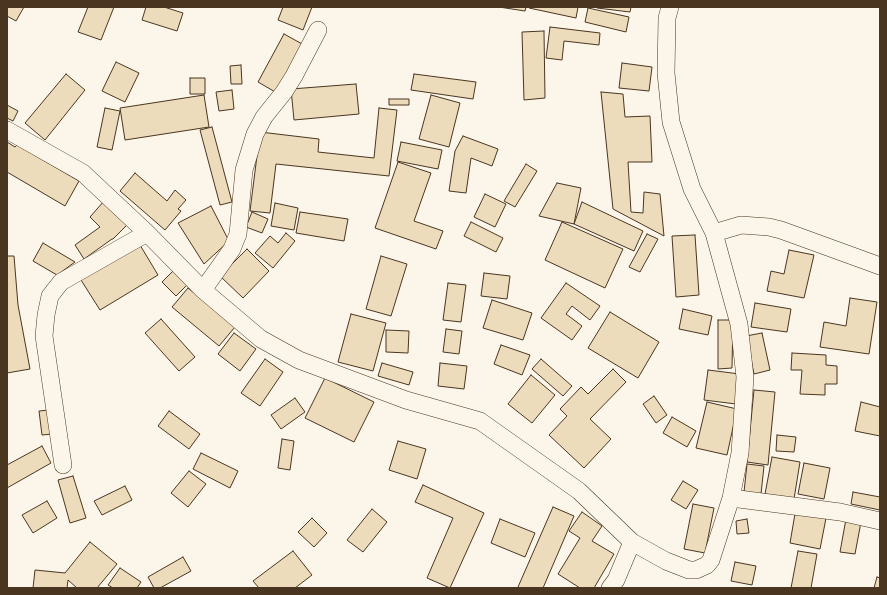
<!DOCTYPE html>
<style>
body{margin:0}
#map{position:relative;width:887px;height:595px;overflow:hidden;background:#fbf6e9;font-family:Manrope,sans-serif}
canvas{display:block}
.frame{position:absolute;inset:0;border:8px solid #4a3520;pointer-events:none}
</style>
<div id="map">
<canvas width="887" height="595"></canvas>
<div class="frame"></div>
</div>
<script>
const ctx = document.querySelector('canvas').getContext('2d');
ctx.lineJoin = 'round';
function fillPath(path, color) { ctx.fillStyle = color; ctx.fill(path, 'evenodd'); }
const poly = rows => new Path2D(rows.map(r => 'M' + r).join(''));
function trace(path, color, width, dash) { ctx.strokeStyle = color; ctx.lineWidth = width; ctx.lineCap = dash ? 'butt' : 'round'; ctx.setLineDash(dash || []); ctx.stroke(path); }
const building = poly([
 [7,7,24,7,16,21,7,16,7,7],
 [88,7,114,7,101,40,78,32,88,7],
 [146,7,164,7,183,13,177,31,142,20,146,7],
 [283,7,312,7,303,30,278,20,283,7],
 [499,7,526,7,525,11,499,7],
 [529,7,578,7,576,18,529,8,529,7],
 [597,7,631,7,630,12,597,8,597,7],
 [588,8,629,17,626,32,585,22,588,8],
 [550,27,600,33,599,45,564,41,562,60,546,58,550,27],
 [544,31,545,98,524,100,522,32,544,31],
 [284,34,304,45,277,93,258,82,284,34],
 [116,62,139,73,125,102,102,91,116,62],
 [622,63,652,67,649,91,619,88,622,63],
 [241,65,242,84,231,84,230,66,241,65],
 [66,74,85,90,45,140,25,123,66,74],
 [414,74,476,82,473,99,411,90,414,74],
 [190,78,205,78,205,94,190,94,190,78],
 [356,84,359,114,294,120,291,89,356,84],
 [232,90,234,109,219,111,216,92,232,90],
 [601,92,623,94,625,117,650,116,652,162,628,162,631,212,643,213,644,192,660,194,664,236,613,209,601,92],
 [204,95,209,127,125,140,120,108,204,95],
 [431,95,460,103,449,147,419,139,431,95],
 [389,99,409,99,409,105,389,105,389,99],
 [7,105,18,111,13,121,7,118,7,105],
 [105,108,120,111,112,150,97,147,105,108],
 [379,108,397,110,389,176,276,164,270,213,250,211,260,132,319,139,318,152,374,158,379,108],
 [212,127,232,202,220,205,200,130,212,127],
 [463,136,498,149,492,166,471,158,466,193,449,191,455,151,463,136],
 [7,142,15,147,17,145,79,181,65,206,7,172,7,142],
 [401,142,442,150,438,169,397,161,401,142],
 [398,162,431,173,414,221,443,231,436,249,375,228,398,162],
 [526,164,537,171,515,207,504,201,526,164],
 [135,173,167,201,175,190,186,200,178,209,181,211,165,230,120,191,135,173],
 [557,183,581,188,574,224,539,216,557,183],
 [485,194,506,204,495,227,474,217,485,194],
 [104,201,128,224,113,239,112,239,84,259,75,245,100,227,90,217,104,201],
 [582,202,643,231,634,251,574,224,582,202],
 [275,203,298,208,294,230,271,226,275,203],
 [211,206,229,241,204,264,178,223,211,206],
 [252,212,268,219,262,233,246,227,252,212],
 [300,212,348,219,344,241,296,233,300,212],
 [471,222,503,238,496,252,464,236,471,222],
 [562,222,623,249,605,288,545,260,562,222],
 [286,233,295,241,273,268,255,253,270,236,278,243,286,233],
 [647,234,658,239,640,272,629,267,647,234],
 [695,235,699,295,676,297,672,236,695,235],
 [43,243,75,262,57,275,33,261,43,243],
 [140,245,158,275,100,310,81,280,140,245],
 [247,249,269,271,243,298,220,276,247,249],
 [789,250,814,255,804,298,767,291,771,271,784,274,789,250],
 [7,256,14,256,18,305,30,369,7,373,7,256],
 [381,256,407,264,391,316,366,309,381,256],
 [173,271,187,285,176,296,162,282,173,271],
 [484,273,510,276,507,299,481,296,484,273],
 [448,283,466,285,461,322,443,320,448,283],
 [566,283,600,306,590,320,572,306,566,314,582,326,572,340,541,318,566,283],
 [188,288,235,327,219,346,172,307,188,288],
 [850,298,877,302,869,354,820,347,824,322,846,326,850,298],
 [492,300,532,313,523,340,483,328,492,300],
 [755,303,791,309,787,332,751,327,755,303],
 [683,309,712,316,708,335,679,329,683,309],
 [610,312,659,342,638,378,588,348,610,312],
 [351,314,386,323,373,371,338,362,351,314],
 [161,319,195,357,179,371,145,333,161,319],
 [718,320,733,320,732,368,718,369,718,320],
 [446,329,462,331,459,354,443,352,446,329],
 [386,330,409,331,408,353,386,352,386,330],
 [234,333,256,349,240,371,218,354,234,333],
 [762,333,770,370,754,374,746,336,762,333],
 [501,345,530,355,522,375,494,364,501,345],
 [792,353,826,355,826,365,837,366,837,384,825,384,825,395,800,394,802,370,791,370,792,353],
 [265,359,283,372,260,406,241,393,265,359],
 [541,359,572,386,563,396,532,369,541,359],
 [382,363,413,372,409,385,378,376,382,363],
 [440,363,467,366,464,389,438,386,440,363],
 [613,369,626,382,590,419,611,439,584,468,549,435,567,416,560,409,581,387,588,394,613,369],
 [708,370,740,374,736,404,704,400,708,370],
 [531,375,555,395,532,423,508,404,531,375],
 [325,378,374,402,354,442,305,418,325,378],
 [754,390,775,392,768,465,747,462,754,390],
 [654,396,667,415,656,423,643,404,654,396],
 [295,398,305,412,281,429,271,415,295,398],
 [707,402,737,409,727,455,696,448,707,402],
 [861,402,880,407,880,436,855,431,861,402],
 [49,410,52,434,42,435,39,411,49,410],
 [169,411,200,434,189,449,158,426,169,411],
 [672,417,696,431,687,447,663,433,672,417],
 [777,435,796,437,794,452,776,451,777,435],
 [282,439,294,441,290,470,278,468,282,439],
 [398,441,426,449,417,479,389,470,398,441],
 [42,446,51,463,7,488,7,465,42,446],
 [201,453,238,471,230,488,193,469,201,453],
 [772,457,800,462,794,499,765,494,772,457],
 [804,463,830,468,824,499,798,494,804,463],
 [747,464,764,466,761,494,744,492,747,464],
 [189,471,206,484,188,507,171,493,189,471],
 [73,476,86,518,70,523,58,480,73,476],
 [683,481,698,490,686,509,671,500,683,481],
 [423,485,484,513,450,588,427,578,453,518,415,502,423,485],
 [125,486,132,500,102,515,94,501,125,486],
 [853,492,880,497,880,510,851,504,853,492],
 [47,501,57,518,33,533,22,515,47,501],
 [693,504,714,508,705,553,684,549,693,504],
 [553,507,574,516,543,588,520,588,518,587,553,507],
 [796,508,827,513,820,549,790,543,796,508],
 [372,509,387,522,363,552,347,540,372,509],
 [582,512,602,526,592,541,614,554,594,588,580,588,558,574,580,538,569,531,582,512],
 [312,518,327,533,314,547,298,532,312,518],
 [500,519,535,533,525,557,491,543,500,519],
 [747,519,749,533,737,534,736,521,747,519],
 [846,519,861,522,855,554,840,552,846,519],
 [90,542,117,564,97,588,77,588,68,580,67,588,33,588,35,570,65,573,90,542],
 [293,551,312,575,295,588,259,588,253,581,293,551],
 [798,551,817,554,811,588,791,588,798,551],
 [183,557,191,571,160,588,154,588,148,577,183,557],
 [735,562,756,566,752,585,731,581,735,562],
 [120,568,141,582,137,588,113,588,108,585,120,568],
 [877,577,880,578,880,588,874,588,877,577]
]);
fillPath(building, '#ecdcbc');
trace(building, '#4a3520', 1);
const street = poly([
 [7,130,83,173,147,233,203,290,261,339,299,360,406,400,480,421,579,491,632,542,666,561,689,570,696,570,707,565,711,560,731,498,740,453,745,377,739,324,714,233,692,189,671,122,666,73,667,18,670,7],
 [714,233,741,225,769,227,781,230,880,266],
 [203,290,232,249,238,234,244,170,255,134,264,117,284,92,294,76,318,30],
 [63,465,44,336,46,315,50,296,61,282,147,233],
 [731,498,840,512,880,521],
 [610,588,616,580,632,542]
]);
trace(street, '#4a3520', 18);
trace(street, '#fbf6e9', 17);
</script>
